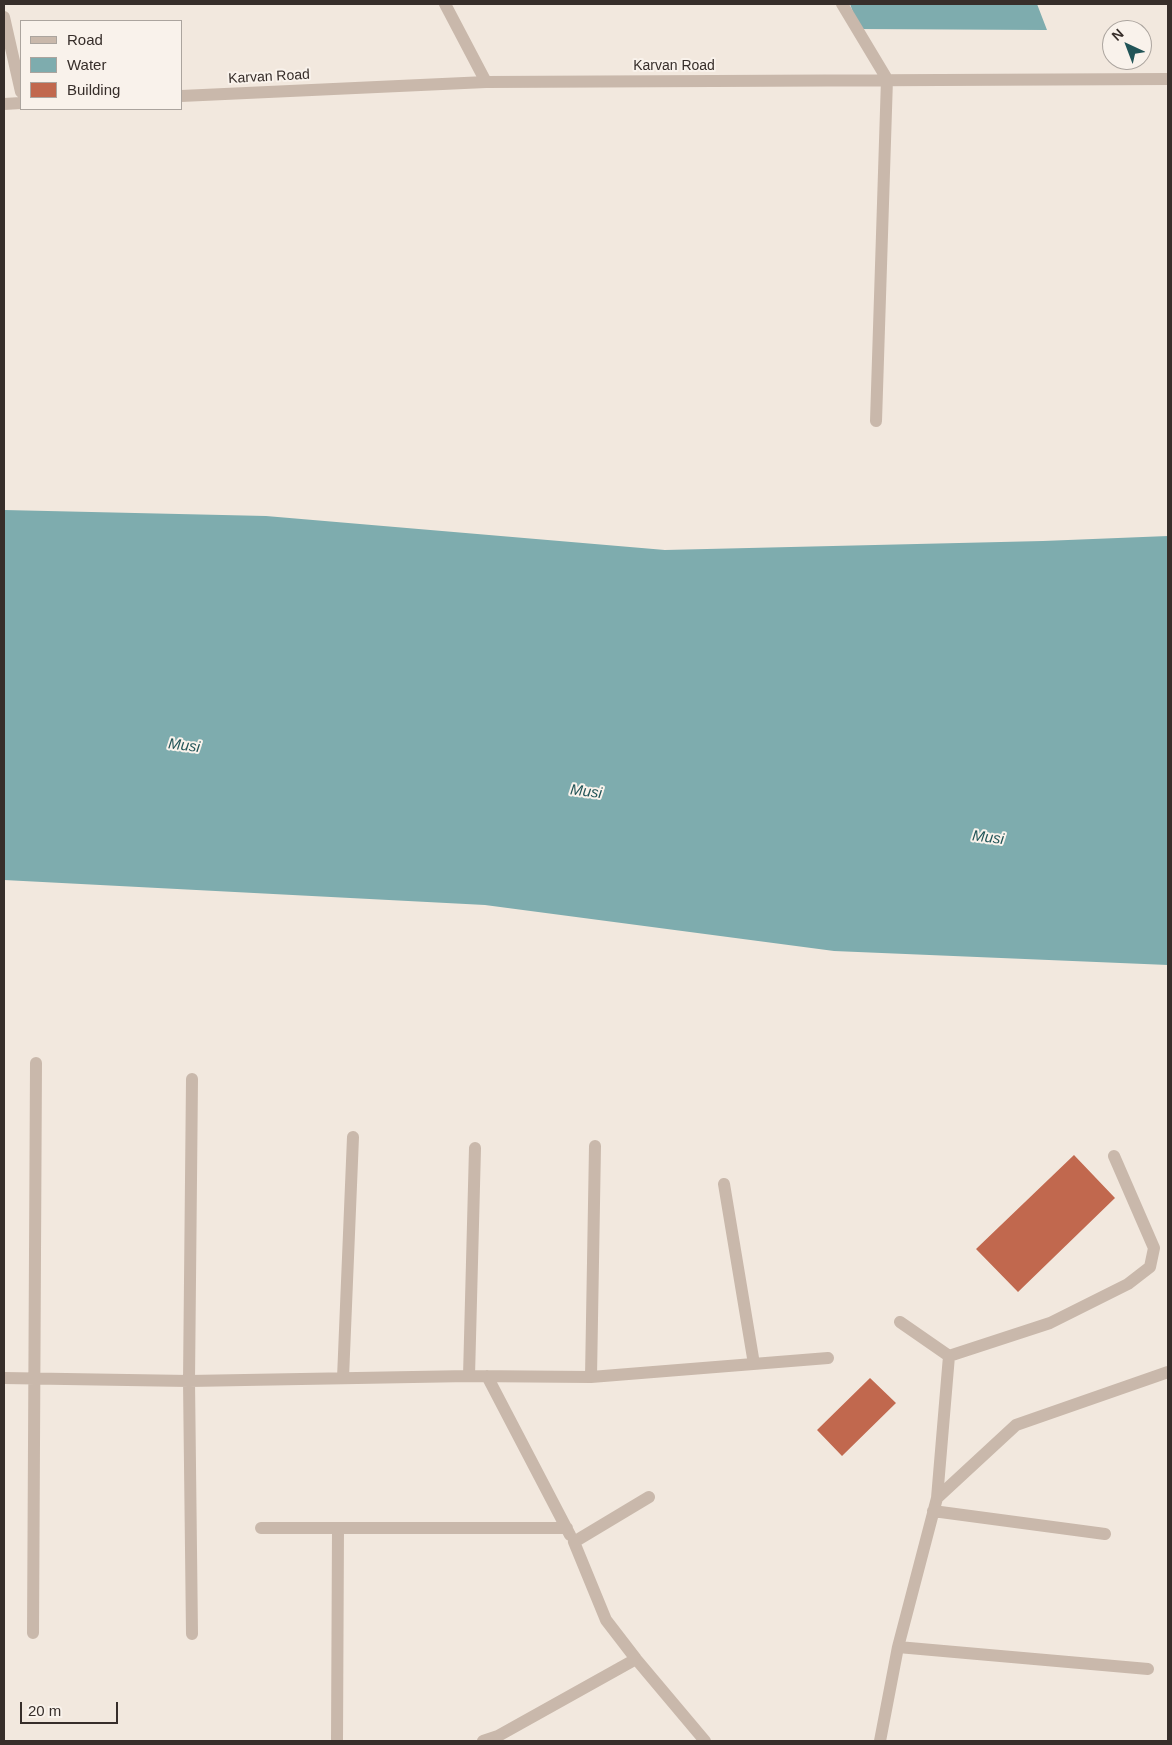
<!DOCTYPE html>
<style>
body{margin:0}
#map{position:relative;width:1172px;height:1745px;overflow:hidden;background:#f2e8de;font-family:Helvetica,sans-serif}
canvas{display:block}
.frame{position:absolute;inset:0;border:5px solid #372e2a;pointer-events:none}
.legend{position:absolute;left:20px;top:20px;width:162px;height:90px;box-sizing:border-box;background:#f9f2eb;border:1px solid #aba49e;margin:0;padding:6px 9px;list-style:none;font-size:15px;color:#372e2a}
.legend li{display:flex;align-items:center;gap:10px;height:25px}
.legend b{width:25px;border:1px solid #aba49e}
.north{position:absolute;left:1102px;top:20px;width:50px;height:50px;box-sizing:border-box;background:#f9f2eb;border:1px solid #aba49e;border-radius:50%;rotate:317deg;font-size:14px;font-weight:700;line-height:20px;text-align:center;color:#372e2a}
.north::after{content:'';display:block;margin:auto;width:18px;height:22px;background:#215457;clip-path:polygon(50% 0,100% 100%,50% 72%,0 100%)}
.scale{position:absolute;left:20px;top:1702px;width:98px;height:22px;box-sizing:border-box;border:2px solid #372e2a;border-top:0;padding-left:6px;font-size:15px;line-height:18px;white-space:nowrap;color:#372e2a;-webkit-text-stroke:4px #f9f2eb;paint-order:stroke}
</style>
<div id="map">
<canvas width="1172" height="1745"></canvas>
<div class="frame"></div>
<ul class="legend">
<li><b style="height:6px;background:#c9b8ab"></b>Road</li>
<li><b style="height:14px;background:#7eacae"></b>Water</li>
<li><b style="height:14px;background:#c1684e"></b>Building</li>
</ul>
<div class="north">N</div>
<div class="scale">20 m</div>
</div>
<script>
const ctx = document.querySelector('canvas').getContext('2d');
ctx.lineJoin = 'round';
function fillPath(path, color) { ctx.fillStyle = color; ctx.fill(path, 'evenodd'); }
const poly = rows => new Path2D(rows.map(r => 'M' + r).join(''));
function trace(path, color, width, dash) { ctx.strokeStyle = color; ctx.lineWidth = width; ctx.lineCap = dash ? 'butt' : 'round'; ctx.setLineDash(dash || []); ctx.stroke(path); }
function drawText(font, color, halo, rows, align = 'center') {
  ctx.font = font + ' Helvetica,sans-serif'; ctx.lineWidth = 4; ctx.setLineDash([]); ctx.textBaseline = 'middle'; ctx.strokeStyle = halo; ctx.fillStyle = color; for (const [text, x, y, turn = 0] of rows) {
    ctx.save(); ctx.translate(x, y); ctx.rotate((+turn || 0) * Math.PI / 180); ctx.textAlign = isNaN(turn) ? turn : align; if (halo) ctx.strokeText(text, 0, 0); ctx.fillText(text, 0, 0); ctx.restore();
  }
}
fillPath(poly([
 [850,4,1037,4,1047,30,859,29],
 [4,510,266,516,665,550,1043,541,1168,536,1168,965,834,951,485,905,4,880]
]), '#7eacae');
fillPath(poly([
 [1074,1155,1115,1198,1018,1292,976,1249],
 [870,1378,896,1403,842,1456,817,1430]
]), '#c1684e');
trace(poly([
 [445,4,486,82],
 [842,4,887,79,876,421],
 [4,17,21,92],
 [181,96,486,82,1168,79],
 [4,104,21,103],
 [192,1079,189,1381,192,1634],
 [724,1184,754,1364],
 [900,1322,949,1356],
 [469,1376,475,1148],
 [487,1376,570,1535],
 [591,1377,595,1146],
 [4,1378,189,1381,469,1376,591,1377,828,1358],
 [343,1378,353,1137],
 [649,1497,574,1542,606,1620,636,1659,705,1741],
 [937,1498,1016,1425,1168,1372],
 [933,1511,1105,1534],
 [261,1528,567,1528],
 [33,1633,36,1063],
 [898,1647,1148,1669],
 [337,1741,338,1528],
 [483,1741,498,1736,636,1659],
 [880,1741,898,1647,937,1498,949,1356,1050,1323,1128,1284,1150,1267,1154,1248,1114,1156]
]), '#c9b8ab', 12);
drawText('14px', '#372e2a', '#f9f2eb', [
 ["Karvan Road",674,66],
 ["Karvan Road",269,77,-3]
]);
drawText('italic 15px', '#215457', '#f9f2eb', [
 ["Musi",184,746,7],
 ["Musi",586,792,7],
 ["Musi",988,838,7]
]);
</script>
